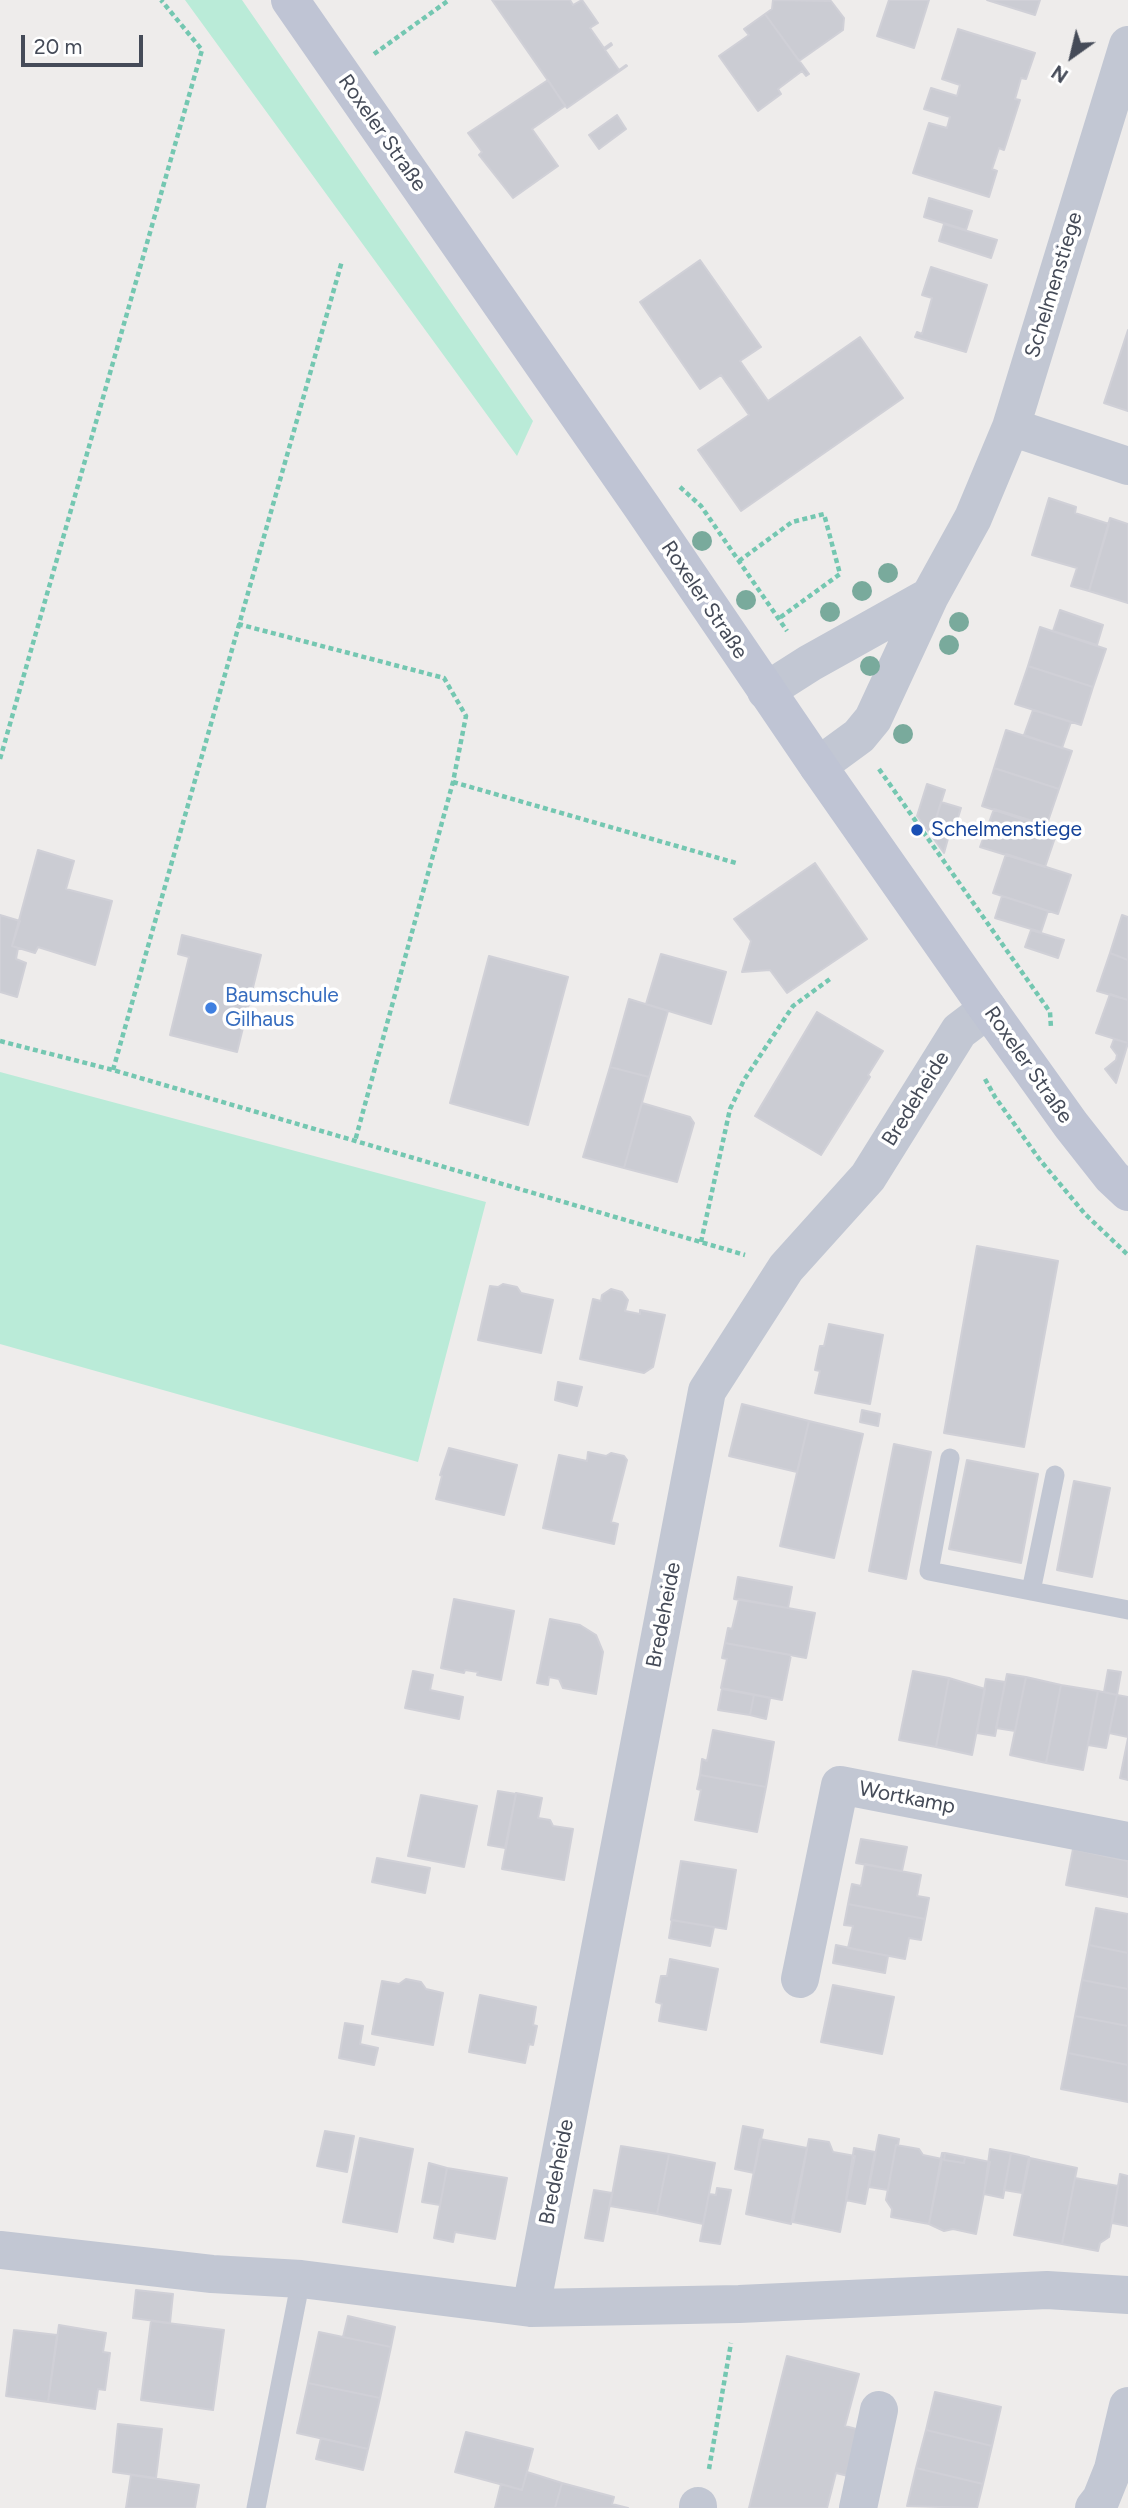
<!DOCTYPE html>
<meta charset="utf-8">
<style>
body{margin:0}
#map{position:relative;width:1128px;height:2508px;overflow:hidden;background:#eeeceb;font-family:Figtree,sans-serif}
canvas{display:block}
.north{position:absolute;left:1037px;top:21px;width:70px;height:70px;-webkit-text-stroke:5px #fff;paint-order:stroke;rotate:214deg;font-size:19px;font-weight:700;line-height:28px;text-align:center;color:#454b58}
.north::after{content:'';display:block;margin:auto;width:24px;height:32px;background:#454b58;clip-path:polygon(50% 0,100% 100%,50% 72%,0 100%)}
.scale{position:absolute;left:21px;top:35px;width:122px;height:32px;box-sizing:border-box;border:4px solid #454b58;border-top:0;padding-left:9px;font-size:21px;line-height:24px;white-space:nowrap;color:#454b58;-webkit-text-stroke:5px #fff;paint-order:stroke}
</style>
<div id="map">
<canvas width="1128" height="2508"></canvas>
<div class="north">N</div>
<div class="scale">20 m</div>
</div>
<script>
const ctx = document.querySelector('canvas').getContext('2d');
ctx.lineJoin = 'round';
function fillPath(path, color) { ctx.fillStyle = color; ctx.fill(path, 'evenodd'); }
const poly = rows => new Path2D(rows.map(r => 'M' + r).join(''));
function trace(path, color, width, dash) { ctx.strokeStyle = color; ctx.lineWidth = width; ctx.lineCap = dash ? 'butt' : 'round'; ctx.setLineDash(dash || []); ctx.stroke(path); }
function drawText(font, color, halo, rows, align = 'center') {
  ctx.font = font + ' Figtree,sans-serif'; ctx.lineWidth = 7; ctx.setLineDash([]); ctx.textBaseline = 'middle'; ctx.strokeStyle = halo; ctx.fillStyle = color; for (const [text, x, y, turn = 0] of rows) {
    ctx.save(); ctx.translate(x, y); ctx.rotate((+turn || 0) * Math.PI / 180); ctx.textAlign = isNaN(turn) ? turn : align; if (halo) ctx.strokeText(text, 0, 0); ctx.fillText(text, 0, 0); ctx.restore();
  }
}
fillPath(poly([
 [185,0,242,0,533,421,517,456],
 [0,1072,486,1202,418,1462,0,1344]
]), '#baebd8');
const building = poly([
 [492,0,570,0,573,5,582,0,598,23,590,28,604,48,611,43,612,45,605,50,619,70,626,65,627,66,567,108,492,0],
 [773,0,831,1,844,18,843,30,799,61,765,14,772,9,773,0],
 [889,0,929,0,914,48,877,36,889,0],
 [987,0,1040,0,1035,15,987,0],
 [765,14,809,74,806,76,802,71,778,89,781,94,758,111,719,56,749,35,744,29,765,14],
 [958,29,1035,53,1026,79,1021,78,1015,99,1020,100,1004,150,999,148,992,169,997,171,989,197,913,173,929,123,947,128,950,117,924,109,931,88,957,96,960,85,942,79,958,29],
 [548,80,565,106,532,129,558,166,513,198,479,155,482,152,468,133,548,80],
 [617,115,626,129,599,149,589,135,617,115],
 [929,198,972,211,966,230,924,217,929,198],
 [944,224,997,240,991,258,939,241,944,224],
 [700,260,761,347,740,361,768,401,860,337,903,398,741,511,698,450,749,415,721,375,700,389,640,302,700,260],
 [931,267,987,285,966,352,915,337,917,332,922,334,932,298,922,295,931,267],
 [1128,330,1128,411,1104,403,1128,330],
 [1049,498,1076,507,1075,513,1109,524,1089,591,1071,586,1077,568,1032,555,1049,498],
 [1110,518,1128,524,1128,603,1089,591,1110,518],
 [1060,610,1103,625,1097,645,1053,631,1060,610],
 [1040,627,1106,649,1093,687,1028,666,1040,627],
 [1028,666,1093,687,1081,725,1015,704,1028,666],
 [1033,710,1071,722,1062,748,1024,735,1033,710],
 [1006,730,1072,751,1059,789,994,768,1006,730],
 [994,768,1059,789,1046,827,982,806,994,768],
 [927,784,945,790,931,835,917,816,927,784],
 [941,802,961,808,952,837,949,835,944,853,931,835,941,802],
 [994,809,1058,829,1045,867,980,847,994,809],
 [38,850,74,861,66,889,112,901,95,965,38,947,35,953,12,946,38,850],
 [1006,854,1071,875,1058,914,993,893,1006,854],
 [815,863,867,939,787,993,770,970,742,972,751,941,734,919,815,863],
 [1002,896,1048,911,1041,932,995,918,1002,896],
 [0,915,20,921,12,946,18,948,16,959,26,963,17,997,0,992,0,915],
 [1122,915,1128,917,1128,960,1110,953,1122,915],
 [1031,930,1064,940,1058,958,1025,947,1031,930],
 [182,935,261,955,237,1052,170,1035,189,957,178,954,182,935],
 [1110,953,1128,960,1128,1000,1097,991,1110,953],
 [661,954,726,972,711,1024,646,1004,661,954],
 [489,956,568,977,528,1125,450,1103,489,956],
 [1110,994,1128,1000,1128,1043,1096,1033,1110,994],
 [629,999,668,1011,649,1077,610,1067,629,999],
 [817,1012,883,1051,868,1075,870,1077,821,1155,755,1116,817,1012],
 [1114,1039,1128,1043,1116,1083,1105,1069,1116,1060,1117,1055,1111,1047,1114,1039],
 [610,1067,649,1077,624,1168,583,1157,610,1067],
 [642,1103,690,1117,694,1123,677,1182,624,1168,642,1103],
 [977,1246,1058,1261,1024,1447,944,1433,977,1246],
 [503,1284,517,1287,521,1293,553,1300,541,1353,478,1340,490,1286,498,1287,503,1284],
 [611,1289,622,1292,628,1300,625,1311,640,1314,640,1310,665,1315,653,1367,644,1373,580,1359,593,1299,601,1301,602,1295,611,1289],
 [829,1324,883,1335,870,1404,815,1393,820,1371,815,1370,820,1346,824,1346,829,1324],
 [558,1382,582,1387,577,1406,555,1400,558,1382],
 [742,1404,809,1421,797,1472,729,1456,742,1404],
 [862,1410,880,1414,878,1426,860,1422,862,1410],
 [809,1421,863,1434,834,1558,780,1546,809,1421],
 [894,1444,931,1452,906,1579,869,1571,894,1444],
 [449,1448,517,1465,504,1515,436,1499,442,1476,440,1475,449,1448],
 [588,1452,606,1456,611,1453,624,1456,627,1460,611,1522,618,1524,614,1544,543,1528,559,1455,587,1461,588,1452],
 [967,1460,1038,1474,1021,1563,949,1549,967,1460],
 [1074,1481,1110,1488,1092,1577,1057,1570,1074,1481],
 [738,1577,792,1587,788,1608,734,1599,738,1577],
 [454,1599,514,1611,501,1680,477,1675,478,1672,465,1670,464,1673,441,1668,454,1599],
 [739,1599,815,1613,806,1658,725,1643,728,1628,732,1629,739,1599],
 [550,1619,580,1625,596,1635,603,1652,596,1694,563,1688,559,1679,549,1677,548,1685,537,1683,550,1619],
 [725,1643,791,1655,782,1700,721,1688,727,1659,722,1658,725,1643],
 [1108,1670,1121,1672,1117,1695,1104,1692,1108,1670],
 [413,1671,433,1675,430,1690,463,1697,459,1719,405,1708,413,1671],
 [913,1671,949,1678,936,1747,899,1740,913,1671],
 [1007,1674,1026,1677,1015,1731,996,1728,1007,1674],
 [1026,1677,1061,1685,1046,1763,1010,1755,1026,1677],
 [949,1678,985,1689,972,1755,936,1747,949,1678],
 [986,1679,1005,1682,995,1736,977,1733,986,1679],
 [1061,1685,1098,1691,1083,1770,1046,1763,1061,1685],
 [722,1689,754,1695,750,1715,718,1710,722,1689],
 [1098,1691,1117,1695,1106,1748,1088,1745,1098,1691],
 [754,1695,770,1698,766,1719,750,1715,754,1695],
 [1117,1695,1128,1697,1128,1737,1109,1733,1117,1695],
 [713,1730,774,1742,766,1787,700,1775,702,1759,707,1761,713,1730],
 [1128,1738,1128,1780,1120,1778,1128,1738],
 [700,1775,766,1787,757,1832,695,1820,701,1790,697,1789,700,1775],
 [498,1791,516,1794,505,1848,488,1845,498,1791],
 [516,1793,542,1798,538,1818,550,1820,553,1826,573,1829,564,1880,502,1869,516,1793],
 [421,1795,477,1806,464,1867,408,1856,421,1795],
 [861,1839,907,1847,902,1871,856,1863,861,1839],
 [1073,1849,1128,1861,1128,1897,1066,1885,1073,1849],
 [377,1858,430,1868,425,1893,372,1882,377,1858],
 [681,1861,736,1870,726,1929,671,1920,681,1861],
 [865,1864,921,1875,917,1896,929,1898,925,1919,848,1904,852,1884,861,1886,865,1864],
 [848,1904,925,1919,921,1940,909,1938,905,1959,848,1948,853,1926,844,1925,848,1904],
 [1096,1908,1128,1914,1128,1953,1089,1945,1096,1908],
 [672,1920,714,1927,710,1946,669,1938,672,1920],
 [836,1945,888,1956,885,1973,833,1963,836,1945],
 [1089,1945,1128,1953,1128,1989,1082,1980,1089,1945],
 [670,1959,718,1969,706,2030,659,2021,662,2004,656,2002,661,1976,667,1976,670,1959],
 [406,1979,421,1982,426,1989,443,1993,433,2045,372,2034,382,1981,399,1984,406,1979],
 [1082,1980,1128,1989,1128,2026,1075,2016,1082,1980],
 [833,1985,894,1997,882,2054,821,2042,833,1985],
 [480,1995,536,2007,533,2025,537,2026,533,2045,529,2044,525,2063,469,2052,480,1995],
 [1075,2016,1128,2026,1128,2065,1068,2053,1075,2016],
 [345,2023,363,2026,360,2044,378,2048,374,2065,339,2058,345,2023],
 [1068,2053,1128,2065,1128,2102,1061,2089,1068,2053],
 [743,2126,763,2130,754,2173,735,2169,743,2126],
 [325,2131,354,2136,347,2172,317,2166,325,2131],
 [879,2135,899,2139,898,2145,896,2145,888,2190,869,2187,879,2135],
 [360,2138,413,2149,397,2232,343,2222,360,2138],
 [760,2139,807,2148,791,2224,746,2214,760,2139],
 [809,2139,829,2142,833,2152,855,2156,840,2232,793,2222,809,2139],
 [896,2145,919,2149,923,2155,942,2159,929,2224,891,2217,892,2209,886,2200,896,2145],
 [621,2146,669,2154,657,2214,610,2206,621,2146],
 [854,2148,875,2152,865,2204,846,2200,854,2148],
 [990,2149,1011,2153,1003,2198,984,2194,990,2149],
 [942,2153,945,2153,944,2160,964,2163,965,2157,990,2162,976,2234,953,2229,944,2231,929,2224,942,2153],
 [945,2153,965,2157,964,2163,944,2160,945,2153],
 [1011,2153,1029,2157,1022,2193,1004,2190,1011,2153],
 [669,2154,715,2163,703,2224,657,2214,669,2154],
 [1030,2158,1077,2168,1062,2244,1014,2235,1030,2158],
 [429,2163,447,2168,440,2205,422,2202,429,2163],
 [447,2168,507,2178,495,2239,455,2232,453,2242,434,2238,447,2168],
 [1120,2174,1128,2176,1128,2226,1112,2223,1120,2174],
 [1075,2178,1118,2186,1109,2237,1100,2243,1098,2251,1062,2244,1075,2178],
 [717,2188,731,2190,720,2244,700,2241,709,2194,716,2195,717,2188],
 [594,2190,612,2193,603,2241,585,2238,594,2190],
 [136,2290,173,2294,170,2323,133,2318,136,2290],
 [348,2316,395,2327,391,2347,343,2337,348,2316],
 [151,2321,224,2330,213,2410,141,2400,151,2321],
 [59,2325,106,2333,103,2352,110,2353,105,2390,98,2389,95,2409,48,2402,59,2325],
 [14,2330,57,2335,48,2402,6,2396,14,2330],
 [319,2332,391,2347,380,2398,308,2383,319,2332],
 [787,2356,859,2374,845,2426,864,2431,852,2477,836,2473,827,2508,749,2508,787,2356],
 [308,2383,380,2398,368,2449,297,2433,308,2383],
 [935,2392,1001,2407,992,2446,926,2430,935,2392],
 [118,2424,162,2429,156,2478,113,2472,118,2424],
 [926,2430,992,2446,983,2484,916,2468,926,2430],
 [466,2432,533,2449,522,2490,455,2472,466,2432],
 [321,2438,368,2449,363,2470,316,2459,321,2438],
 [916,2468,983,2484,977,2508,907,2506,916,2468],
 [527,2472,562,2483,555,2508,495,2508,501,2484,522,2490,527,2472],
 [131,2475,199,2485,195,2508,126,2508,131,2475],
 [562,2483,614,2497,612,2504,628,2508,555,2508,562,2483]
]);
fillPath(building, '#cbccd3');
trace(building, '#d0d0d7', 2);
trace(poly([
 [374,54,449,0],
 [680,487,701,506,787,631],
 [739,561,792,522,824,514,840,574,778,619],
 [238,624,444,678,466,716,453,782,355,1141],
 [0,759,202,50,161,0],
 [879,769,1050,1012,1051,1028],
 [453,782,736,863],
 [0,1041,113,1070,745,1255],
 [113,1070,342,261],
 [985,1079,995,1097,1040,1160,1085,1214,1128,1255],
 [701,1242,730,1109,744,1080,793,1006,830,979],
 [709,2469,731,2343]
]), '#74c7b1', 4.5, [5, 3.5]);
trace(poly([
 [950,1458,929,1571,1128,1610],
 [1031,1591,1055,1475],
 [256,2508,301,2279]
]), '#c2c7d3', 19);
trace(poly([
 [1011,427,1128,466],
 [766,691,810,663,930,596],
 [818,766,859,736,873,719,930,596,973,518,1011,427,1128,45],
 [800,1979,840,1785,1128,1841],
 [0,2250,212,2274,301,2279,531,2308,739,2304,1047,2290,1128,2295],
 [531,2308,707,1391,786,1268,868,1177,959,1031,988,1009],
 [698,2508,698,2506],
 [858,2508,879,2410],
 [1094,2508,1101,2499,1113,2469,1128,2406]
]), '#c2c7d3', 38);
trace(poly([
 [290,0,642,507,818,766,988,1009,1071,1125,1112,1177,1128,1192]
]), '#bfc4d4', 38);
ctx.fillStyle = '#79aa9c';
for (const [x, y] of [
 [702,541],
 [888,573],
 [862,591],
 [746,600],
 [830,612],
 [959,622],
 [949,645],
 [870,666],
 [903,734]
]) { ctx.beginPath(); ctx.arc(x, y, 10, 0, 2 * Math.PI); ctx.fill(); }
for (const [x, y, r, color] of [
 [917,830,7,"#1a4fb4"],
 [211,1008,7,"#3f7fe0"]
]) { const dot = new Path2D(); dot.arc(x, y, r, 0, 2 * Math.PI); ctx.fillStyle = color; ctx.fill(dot); trace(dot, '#fff', 2.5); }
drawText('21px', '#454b58', '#fff', [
 ["Roxeler Straße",382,133,55],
 ["Schelmenstiege",1054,285,-73],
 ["Roxeler Straße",704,600,56],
 ["Roxeler Straße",1028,1065,55],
 ["Bredeheide",916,1099,-58],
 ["Bredeheide",664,1615,-79],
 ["Wortkamp",907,1798,11],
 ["Bredeheide",557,2172,-79]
]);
drawText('21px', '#164399', '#fff', [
 ["Schelmenstiege",931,830]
], 'left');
drawText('21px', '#366cbe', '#fff', [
 ["Baumschule",225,996],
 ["Gilhaus",225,1020]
], 'left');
</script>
